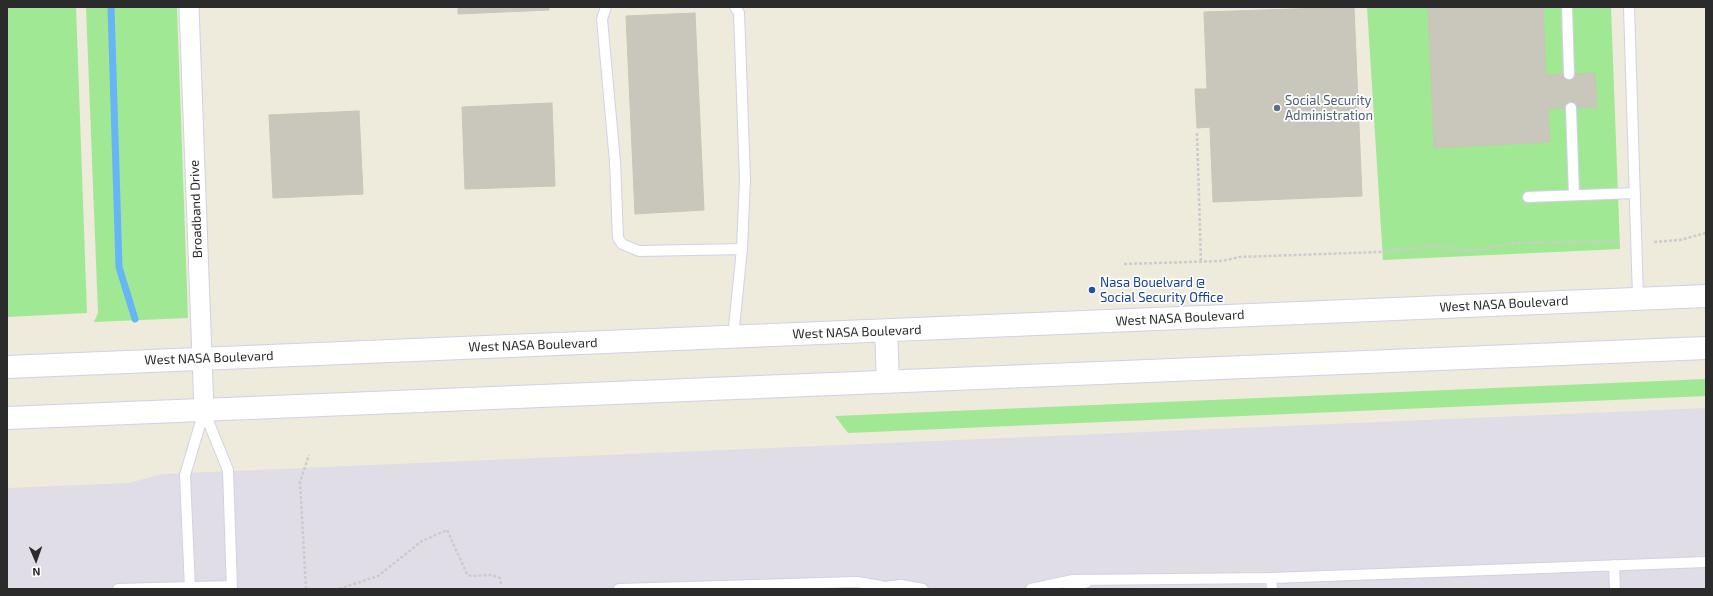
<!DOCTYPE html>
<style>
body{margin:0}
#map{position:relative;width:1713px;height:596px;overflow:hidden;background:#eeeadc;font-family:"Exo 2",sans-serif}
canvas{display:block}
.frame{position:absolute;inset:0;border:8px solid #2b2b2b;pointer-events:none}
.north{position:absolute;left:16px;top:540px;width:40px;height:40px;-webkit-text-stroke:3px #fff;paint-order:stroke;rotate:178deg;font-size:11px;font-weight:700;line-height:16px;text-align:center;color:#2b2b2b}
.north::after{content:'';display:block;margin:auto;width:14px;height:18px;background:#2b2b2b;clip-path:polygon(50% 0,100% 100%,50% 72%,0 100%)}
</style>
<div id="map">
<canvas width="1713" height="596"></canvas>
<div class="frame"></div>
<div class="north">N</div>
</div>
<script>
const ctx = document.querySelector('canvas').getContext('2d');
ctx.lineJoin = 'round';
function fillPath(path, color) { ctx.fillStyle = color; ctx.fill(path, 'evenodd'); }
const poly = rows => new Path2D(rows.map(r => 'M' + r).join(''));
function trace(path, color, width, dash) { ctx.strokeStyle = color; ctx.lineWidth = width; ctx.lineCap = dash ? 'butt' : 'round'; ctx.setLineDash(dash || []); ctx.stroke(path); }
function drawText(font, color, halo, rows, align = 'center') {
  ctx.font = font + ' "Exo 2",sans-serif'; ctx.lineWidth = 3.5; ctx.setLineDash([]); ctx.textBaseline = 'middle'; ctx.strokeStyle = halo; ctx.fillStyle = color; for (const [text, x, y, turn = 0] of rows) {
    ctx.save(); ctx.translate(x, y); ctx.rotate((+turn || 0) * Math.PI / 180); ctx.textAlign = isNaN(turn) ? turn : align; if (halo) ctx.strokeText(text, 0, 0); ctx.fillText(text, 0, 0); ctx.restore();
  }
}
fillPath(poly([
 [1706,408,1706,589,7,589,7,488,129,483,162,474]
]), '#e1dde6');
fillPath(poly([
 [7,7,76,7,87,313,7,317],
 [86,7,177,7,188,318,94,322,98,313],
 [1367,7,1611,7,1620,249,1383,260],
 [1706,379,1706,396,848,433,835,416]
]), '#a0e894');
trace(poly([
 [111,7,119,267,135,319]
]), '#67b4f7', 7);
const building = poly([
 [458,7,549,7,549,10,458,14,458,7],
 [1354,7,1362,196,1213,202,1210,127,1197,128,1195,89,1207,89,1204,12,1354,7],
 [1428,7,1543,7,1546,75,1595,73,1597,107,1548,109,1550,142,1434,148,1428,7],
 [695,13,704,210,635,214,626,16,695,13],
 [552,103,555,186,465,189,462,107,552,103],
 [359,111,363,194,273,198,269,115,359,111]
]);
fillPath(building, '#c9c6bb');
trace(building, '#c9c6b5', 1);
const lane = poly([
 [606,7,602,19,615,162,618,238,622,244,639,251,742,249],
 [1567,7,1569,74],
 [1629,7,1638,298],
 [1571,108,1574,195],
 [1528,197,1635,193],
 [733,337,742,249,745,179,739,13,735,7],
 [204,411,228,470,232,589],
 [1614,565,1615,589],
 [876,588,901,585,923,589],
 [118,589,232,586],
 [190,589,185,475,204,411],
 [619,589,857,582,881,586],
 [1031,589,1073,580,1271,578],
 [1068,589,1087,582],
 [1272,589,1271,578,1706,562]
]);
const street = poly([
 [189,7,204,411]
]);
const secondary = poly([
 [886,331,888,381],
 [7,367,1706,296],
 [7,418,1706,348]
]);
trace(lane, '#d1d1e5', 12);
trace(street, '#d1d1e5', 21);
trace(secondary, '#d1d1e5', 24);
trace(poly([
 [1197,133,1201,262],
 [1654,242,1680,240,1706,233],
 [1124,264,1222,261,1240,257,1379,252,1440,246,1464,250,1478,250,1515,243,1619,241],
 [306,589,300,482,309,455],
 [339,589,378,576,422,541,447,530,467,574,471,576,491,575,500,578,501,584]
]), '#ccc', 2.5, [3, 2]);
trace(lane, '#fff', 10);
trace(street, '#fff', 19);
trace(secondary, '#fff', 22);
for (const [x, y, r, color] of [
 [1277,108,4,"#5c6f8a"],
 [1092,290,4,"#1a4fb4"]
]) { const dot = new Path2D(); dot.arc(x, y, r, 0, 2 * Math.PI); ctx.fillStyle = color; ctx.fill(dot); trace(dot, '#fff', 1.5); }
drawText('13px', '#4e5e75', '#fff', [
 ["Social Security",1285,101],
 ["Administration",1285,116]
], 'left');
drawText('13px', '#2b2b2b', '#fff', [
 ["Broadband Drive",196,209,-92],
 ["West NASA Boulevard",1504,304,-3],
 ["West NASA Boulevard",1180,318,-3],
 ["West NASA Boulevard",857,332,-2],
 ["West NASA Boulevard",533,345,-2],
 ["West NASA Boulevard",209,358,-2]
]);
drawText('13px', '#164399', '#fff', [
 ["Nasa Bouelvard @",1100,283],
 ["Social Security Office",1100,298]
], 'left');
</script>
